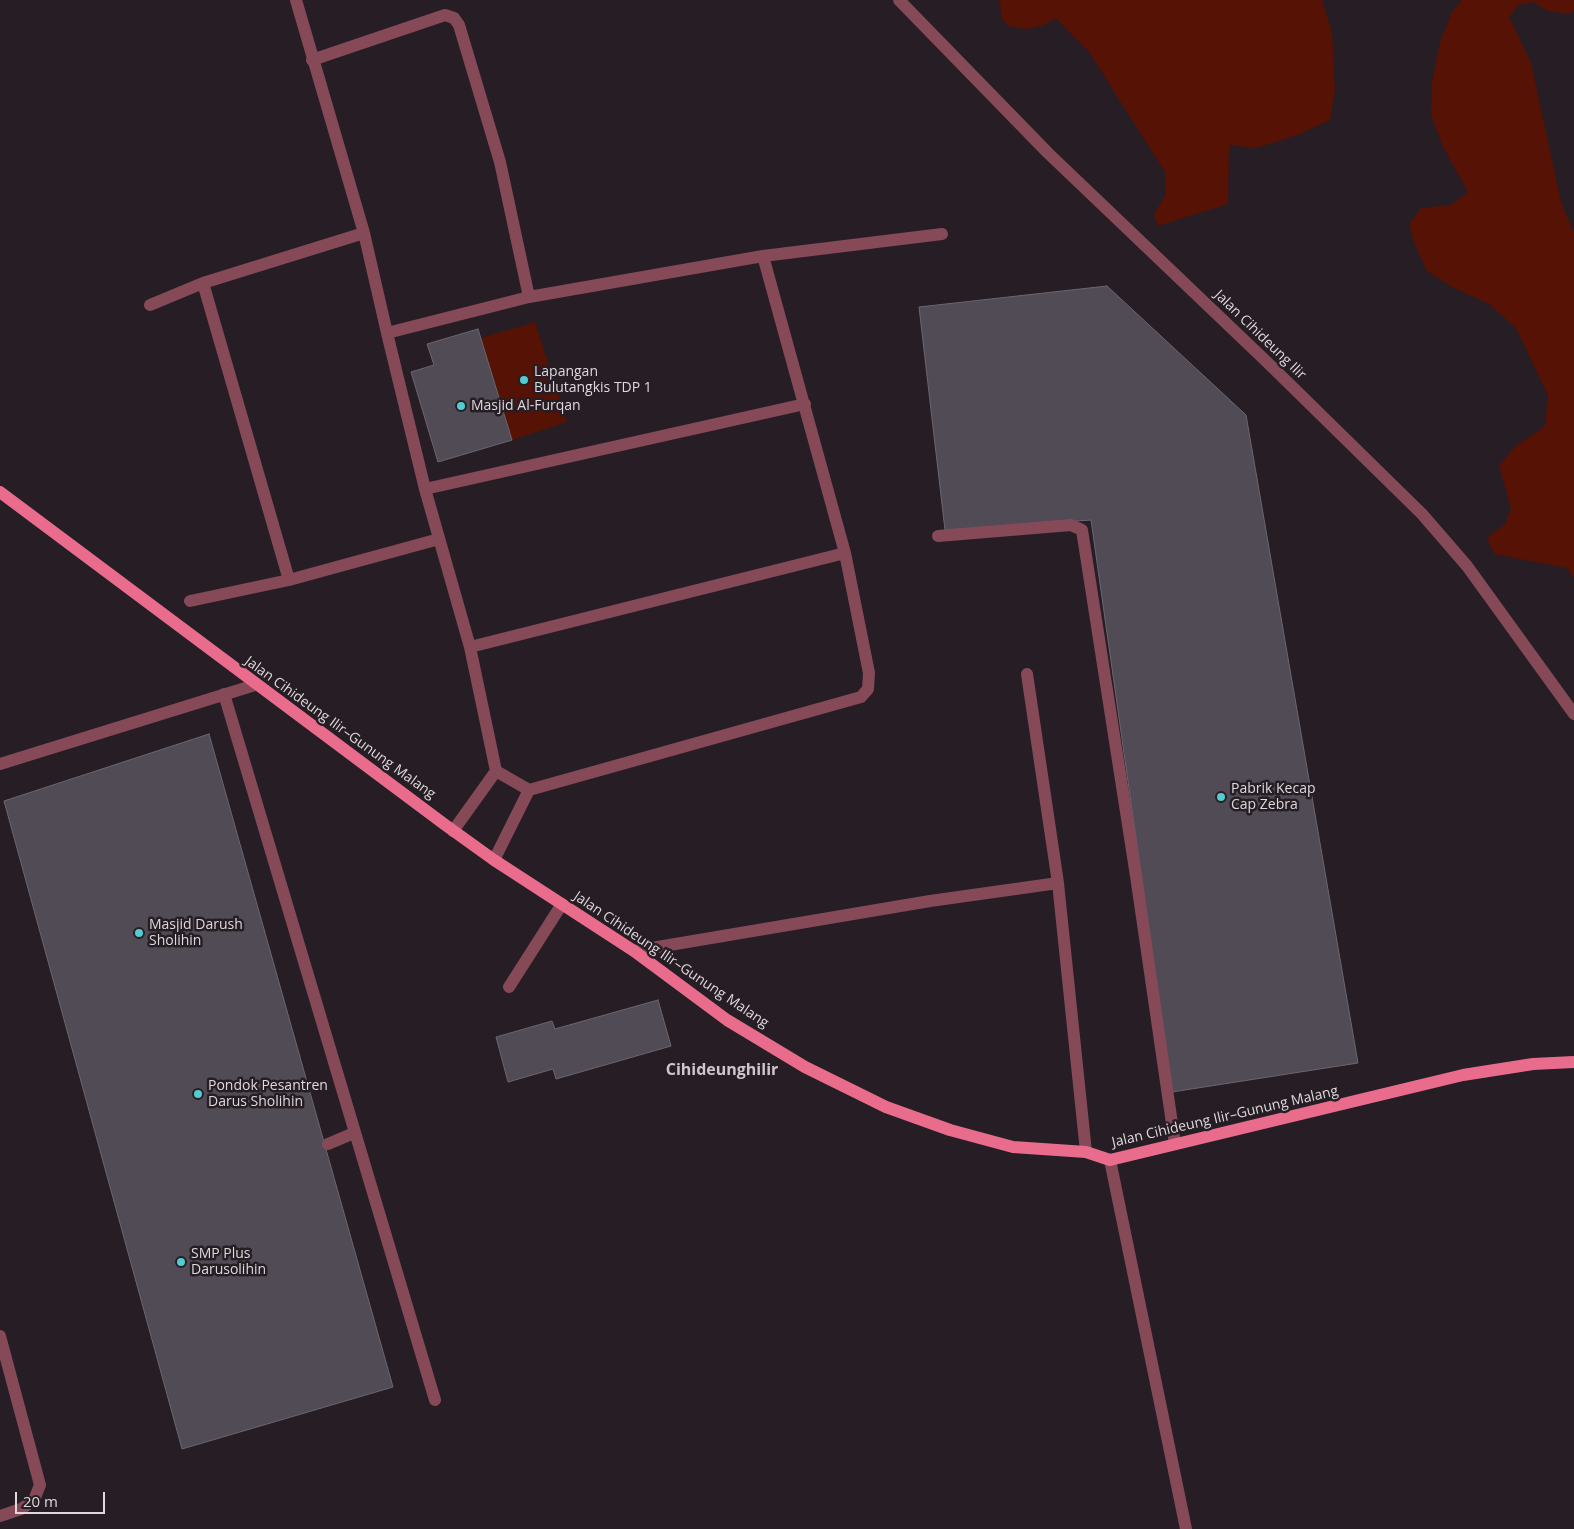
<!DOCTYPE html>
<meta charset="utf-8">
<style>
body{margin:0}
#map{position:relative;width:1574px;height:1529px;overflow:hidden;background:#261e24;font-family:"Open Sans",sans-serif}
canvas{display:block}
.scale{position:absolute;left:15px;top:1492px;width:90px;height:22px;box-sizing:border-box;border:2px solid #dfd9dd;border-top:0;padding-left:6px;font-size:15px;line-height:18px;white-space:nowrap;color:#dfd9dd;-webkit-text-stroke:4px #261e24;paint-order:stroke}
</style>
<div id="map">
<canvas width="1574" height="1529"></canvas>
<div class="scale">20 m</div>
</div>
<script>
const ctx = document.querySelector('canvas').getContext('2d');
ctx.lineJoin = 'round';
function fillPath(path, color) { ctx.fillStyle = color; ctx.fill(path, 'evenodd'); }
const poly = rows => new Path2D(rows.map(r => 'M' + r).join(''));
function trace(path, color, width, dash) { ctx.strokeStyle = color; ctx.lineWidth = width; ctx.lineCap = dash ? 'butt' : 'round'; ctx.setLineDash(dash || []); ctx.stroke(path); }
function drawText(font, color, halo, rows, align = 'center') {
  ctx.font = font + ' "Open Sans",sans-serif'; ctx.lineWidth = 5; ctx.setLineDash([]); ctx.textBaseline = 'middle'; ctx.strokeStyle = halo; ctx.fillStyle = color; for (const [text, x, y, turn = 0] of rows) {
    ctx.save(); ctx.translate(x, y); ctx.rotate((+turn || 0) * Math.PI / 180); ctx.textAlign = isNaN(turn) ? turn : align; if (halo) ctx.strokeText(text, 0, 0); ctx.fillText(text, 0, 0); ctx.restore();
  }
}
fillPath(poly([
 [1000,0,1322,0,1332,33,1335,90,1330,120,1295,136,1256,148,1229,145,1228,204,1158,226,1154,214,1166,194,1165,172,1089,52,1056,18,1044,25,1026,29,1009,26,1001,18],
 [1462,0,1574,0,1574,10,1569,14,1548,11,1533,2,1518,5,1509,17,1531,63,1561,202,1574,233,1574,578,1567,568,1494,554,1487,538,1506,523,1511,508,1499,465,1516,446,1545,426,1548,396,1516,328,1489,304,1452,287,1427,271,1415,245,1409,225,1421,208,1451,205,1468,192,1443,147,1431,115,1432,82,1440,42,1452,12],
 [535,322,567,422,512,440,481,338]
]), '#561204');
const building = poly([
 [1107,286,1246,415,1358,1063,1172,1092,1091,520,945,530,919,307,1107,286],
 [478,329,512,440,438,462,411,372,434,365,427,344,478,329],
 [209,734,393,1387,182,1449,4,801,209,734],
 [658,1000,671,1046,556,1079,553,1069,508,1082,496,1037,552,1021,555,1029,658,1000]
]);
fillPath(building, '#504b54');
trace(building, '#6b6670', 1);
trace(poly([
 [296,0,364,233,387,333],
 [899,0,1048,153,1268,363,1422,514,1467,566,1574,714],
 [312,60,445,15,454,18,459,25,500,162,529,297],
 [203,283,289,580],
 [150,305,203,283,364,233],
 [425,489,805,404],
 [938,536,1071,525,1082,530,1136,876,1175,1144],
 [190,601,289,580,439,539],
 [470,647,845,553],
 [1027,674,1058,883,1086,1152],
 [224,694,435,1400],
 [0,764,255,685],
 [529,790,496,771,470,647,425,489,387,333,529,297,763,256,942,234],
 [453,831,496,771],
 [494,860,529,790,861,697,868,689,869,673,845,553,763,256],
 [634,951,930,901,1058,883],
 [509,987,562,904],
 [328,1144,354,1133],
 [1110,1160,1186,1529],
 [0,1336,40,1485,34,1500,21,1509,0,1516]
]), '#864957', 12);
trace(poly([
 [0,492,444,824,494,860,634,951,727,1020,805,1067,886,1107,950,1130,1013,1147,1086,1152,1110,1160,1463,1075,1533,1064,1574,1062]
]), '#ea6c8d', 12);
for (const [x, y, r, color] of [
 [524,380,5,"#52ccd0"],
 [461,406,5,"#52ccd0"],
 [1221,797,5,"#52ccd0"],
 [139,933,5,"#52ccd0"],
 [198,1094,5,"#52ccd0"],
 [181,1262,5,"#52ccd0"]
]) { const dot = new Path2D(); dot.arc(x, y, r, 0, 2 * Math.PI); ctx.fillStyle = color; ctx.fill(dot); trace(dot, '#261e24', 2); }
drawText('14px', '#dfd9dd', '#261e24', [
 ["Jalan Cihideung Ilir",1260,335,44],
 ["Jalan Cihideung Ilir–Gunung Malang",340,728,36],
 ["Jalan Cihideung Ilir–Gunung Malang",671,960,34],
 ["Jalan Cihideung Ilir–Gunung Malang",1225,1117,-13]
]);
drawText('14px', '#dfd9dd', '#261e24', [
 ["Lapangan",534,372],
 ["Bulutangkis TDP 1",534,388],
 ["Masjid Al-Furqan",471,406],
 ["Pabrik Kecap",1231,789],
 ["Cap Zebra",1231,805],
 ["Masjid Darush",149,925],
 ["Sholihin",149,941],
 ["Pondok Pesantren",208,1086],
 ["Darus Sholihin",208,1102],
 ["SMP Plus",191,1254],
 ["Darusolihin",191,1270]
], 'left');
drawText('bold 16px', '#d0c5cd', '#261e24', [
 ["Cihideunghilir",722,1070]
]);
</script>
